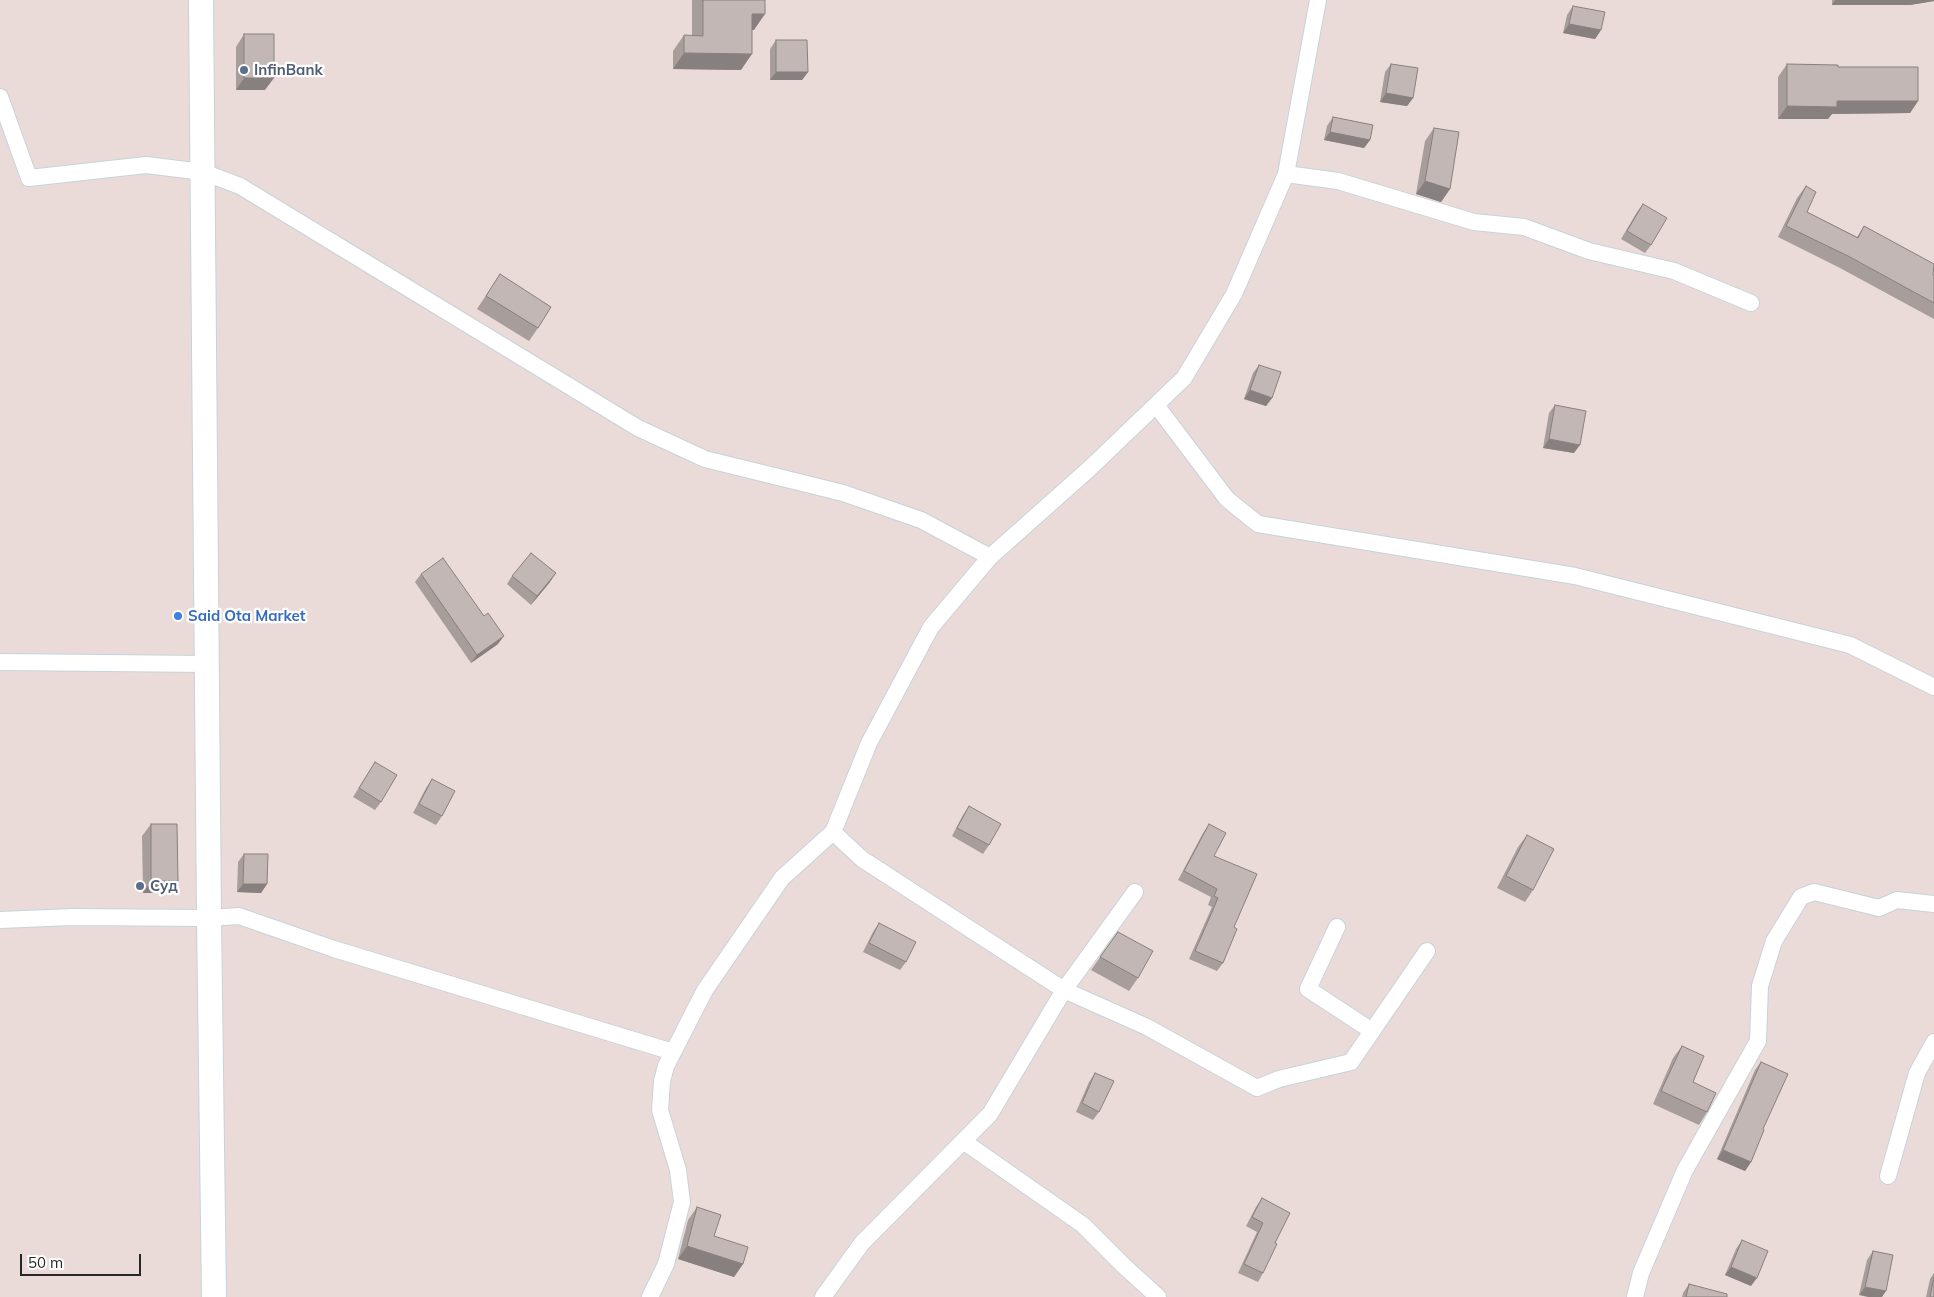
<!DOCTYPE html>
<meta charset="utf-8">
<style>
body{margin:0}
#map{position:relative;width:1934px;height:1297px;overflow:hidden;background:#ebdbd8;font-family:Mulish,sans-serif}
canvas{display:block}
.scale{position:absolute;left:20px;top:1254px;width:121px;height:22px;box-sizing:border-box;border:2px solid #272727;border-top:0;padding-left:6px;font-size:15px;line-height:18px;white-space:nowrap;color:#272727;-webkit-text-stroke:4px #fff;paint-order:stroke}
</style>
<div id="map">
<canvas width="1934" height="1297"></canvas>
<div class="scale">50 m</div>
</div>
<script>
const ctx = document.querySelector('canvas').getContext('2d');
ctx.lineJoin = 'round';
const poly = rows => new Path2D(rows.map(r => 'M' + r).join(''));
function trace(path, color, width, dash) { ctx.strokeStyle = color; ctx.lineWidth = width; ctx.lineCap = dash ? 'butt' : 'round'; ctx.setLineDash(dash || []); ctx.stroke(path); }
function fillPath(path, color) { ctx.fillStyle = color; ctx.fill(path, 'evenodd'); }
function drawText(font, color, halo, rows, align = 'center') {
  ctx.font = font + ' Mulish,sans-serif'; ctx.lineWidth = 4.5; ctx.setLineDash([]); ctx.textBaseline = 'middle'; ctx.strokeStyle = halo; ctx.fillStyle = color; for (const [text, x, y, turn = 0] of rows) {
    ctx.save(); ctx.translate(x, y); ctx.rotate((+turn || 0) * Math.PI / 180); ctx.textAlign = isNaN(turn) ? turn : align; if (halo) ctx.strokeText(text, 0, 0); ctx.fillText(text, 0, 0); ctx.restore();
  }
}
const minor = poly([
 [0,97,29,178,146,165,203,172,240,186,638,428,705,459,843,493,921,520,990,557],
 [1286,174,1338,181,1474,222,1524,227,1589,251,1674,271,1751,303],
 [1156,405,1227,499,1258,524,1575,576,1850,645,1934,687],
 [0,662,207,664],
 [1135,892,1064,990,1147,1027,1257,1088,1279,1079,1351,1062,1427,951],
 [0,920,72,917,209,918,239,916,334,949,673,1052],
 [1337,927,1308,989,1372,1031],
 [963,1141,1083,1225,1124,1266,1158,1297],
 [1888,1176,1917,1073,1934,1042],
 [650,1297,666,1264,682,1202,678,1170,660,1110,662,1081,666,1066,705,990,782,878,833,832,869,743,931,627,990,557,1089,469,1184,378,1234,294,1286,174,1318,0],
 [823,1297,862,1243,990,1114,1064,990,862,859,833,832],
 [1635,1297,1641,1273,1685,1170,1758,1041,1760,986,1774,941,1801,897,1814,892,1879,908,1897,900,1934,904]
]);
const secondary = poly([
 [201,0,209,918,214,1297]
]);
trace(minor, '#c6d3da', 18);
trace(secondary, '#c6d3da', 26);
trace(minor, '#fff', 16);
trace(secondary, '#fff', 24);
fillPath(poly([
 [692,0,765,0,754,30,752,30,741,70,673,69,673,51,684,35,692,36],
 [1832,0,1934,0,1934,1,1910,5,1832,5],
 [1573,6,1601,30,1595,39,1563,33,1567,15],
 [244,34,265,90,236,90,236,47],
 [776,40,808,72,802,80,770,80,770,49],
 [1391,64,1413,98,1407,106,1380,102,1385,72],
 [1787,64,1838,67,1918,101,1910,113,1832,114,1828,119,1778,119,1778,77],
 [1333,117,1370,140,1364,148,1324,140,1327,126],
 [1434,128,1450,189,1441,202,1416,194,1425,141],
 [1806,186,1807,212,1857,237,1864,226,1934,275,1934,319,1840,268,1778,237,1797,198],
 [1643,204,1651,245,1645,253,1621,239,1637,212],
 [500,274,538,328,529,341,477,309],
 [1259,365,1272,398,1266,406,1244,399,1253,373],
 [1555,405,1574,453,1543,448,1549,413],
 [421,574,498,644,471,663,415,582],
 [512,576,550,582,531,605,507,584],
 [375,762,381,802,375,810,353,797],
 [432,779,442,816,436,825,413,813,426,788],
 [969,806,989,845,983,854,952,836,963,815],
 [151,824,169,893,143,893,142,836],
 [1209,824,1214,856,1234,927,1223,963,1217,971,1189,959,1212,907,1208,905,1211,897,1178,880,1203,833],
 [1527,835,1533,890,1525,902,1497,888,1518,847],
 [244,854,267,884,261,893,237,892,238,862],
 [879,923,906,962,900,970,863,952,873,932],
 [1118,932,1138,978,1129,991,1091,970],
 [1682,1046,1693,1082,1707,1112,1699,1125,1653,1104,1673,1058],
 [1761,1062,1763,1129,1751,1162,1745,1171,1717,1159,1755,1070],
 [1095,1073,1099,1112,1093,1120,1076,1112,1089,1082],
 [1262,1198,1275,1243,1263,1273,1258,1282,1238,1273,1257,1232,1246,1226,1256,1207],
 [697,1207,714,1236,743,1264,734,1277,678,1259,688,1220],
 [1742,1240,1751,1286,1725,1275,1736,1249],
 [1873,1251,1893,1255,1859,1295,1867,1260],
 [1934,1273,1934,1297,1926,1297,1930,1279],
 [1689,1284,1727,1297,1682,1297,1683,1293]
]), '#a79d9b');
fillPath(poly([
 [1835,0,1934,0,1934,1,1910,5,1832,5],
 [752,14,765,14,754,30,741,30],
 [1569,24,1601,30,1595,39,1563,33],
 [684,53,752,54,741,70,673,69],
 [776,72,808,72,802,80,770,80],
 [244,78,274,78,265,90,236,90],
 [1386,93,1413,98,1407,106,1380,102],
 [1837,101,1918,101,1910,113,1832,114,1828,119,1778,119,1787,106],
 [1330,132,1370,140,1364,148,1324,140],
 [1425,181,1450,189,1441,202,1416,194],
 [1250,390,1272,398,1266,406,1244,399],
 [1549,439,1580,445,1574,453,1543,448],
 [556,573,550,582,531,605,537,596],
 [504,636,498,644,471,663,477,655],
 [151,881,178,881,169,893,143,893],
 [243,884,267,884,261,893,237,892],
 [1723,1150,1751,1162,1745,1171,1717,1159],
 [687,1246,743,1264,734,1277,678,1259],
 [1731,1267,1757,1278,1751,1286,1725,1275],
 [1865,1287,1886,1291,1882,1297,1868,1297,1859,1295]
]), '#88807e');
const building = poly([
 [703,0,765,0,765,14,752,14,752,54,684,53,684,35,703,36,703,0],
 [1573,6,1605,12,1601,30,1569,24,1573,6],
 [244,34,274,34,274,78,244,78,244,34],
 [776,40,807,40,808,72,776,72,776,40],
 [1391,64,1418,68,1413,98,1386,93,1391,64],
 [1787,64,1838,65,1838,67,1918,67,1918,101,1837,101,1837,107,1787,106,1787,64],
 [1333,117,1373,125,1370,140,1330,132,1333,117],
 [1434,128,1459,132,1450,189,1425,181,1434,128],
 [1806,186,1816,192,1807,212,1858,238,1864,226,1934,264,1933,275,1934,275,1934,303,1848,256,1786,226,1806,186],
 [1643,204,1667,218,1651,245,1627,231,1643,204],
 [500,274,551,307,538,328,486,296,500,274],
 [1259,365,1281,372,1272,398,1250,390,1259,365],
 [1555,405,1586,411,1580,445,1549,439,1555,405],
 [531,553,556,573,537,596,512,576,531,553],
 [443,558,484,616,488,613,504,636,477,655,421,574,443,558],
 [375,762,397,775,381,802,359,788,375,762],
 [432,779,455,791,442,816,419,804,432,779],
 [969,806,1001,824,989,845,957,828,969,806],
 [151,824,177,824,178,881,151,881,151,824],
 [1209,824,1226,833,1214,856,1257,874,1234,927,1237,929,1223,963,1195,951,1218,898,1214,896,1217,889,1184,871,1209,824],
 [1527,835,1554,849,1533,890,1506,876,1527,835],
 [244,854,268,854,267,884,243,884,244,854],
 [879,923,916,942,906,962,869,943,879,923],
 [1118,932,1153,951,1138,978,1100,957,1118,932],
 [1682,1046,1704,1056,1693,1082,1716,1093,1707,1112,1661,1091,1682,1046],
 [1761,1062,1788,1074,1763,1129,1764,1130,1751,1162,1723,1150,1761,1062],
 [1095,1073,1114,1081,1099,1112,1082,1103,1095,1073],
 [1262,1198,1290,1213,1275,1243,1277,1244,1263,1273,1244,1264,1263,1223,1252,1217,1262,1198],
 [697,1207,721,1215,714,1236,748,1247,743,1264,687,1246,697,1207],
 [1742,1240,1768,1251,1757,1278,1731,1267,1742,1240],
 [1873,1251,1893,1255,1886,1291,1865,1287,1873,1251],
 [1934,1277,1934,1297,1930,1297,1934,1277],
 [1689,1284,1727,1294,1727,1297,1686,1297,1689,1284]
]);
fillPath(building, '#c2b7b4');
trace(building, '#88807e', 1);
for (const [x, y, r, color] of [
 [244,70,5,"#5c6f8a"],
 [178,616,5,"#3f7fe0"],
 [140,886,5,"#5c6f8a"]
]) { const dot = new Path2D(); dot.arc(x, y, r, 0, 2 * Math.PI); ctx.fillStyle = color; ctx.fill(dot); trace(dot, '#fff', 2); }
drawText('bold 15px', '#4e5e75', '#fff', [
 ["InfinBank",254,70],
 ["Суд",150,886]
], 'left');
drawText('bold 15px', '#366cbe', '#fff', [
 ["Said Ota Market",188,616]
], 'left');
</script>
